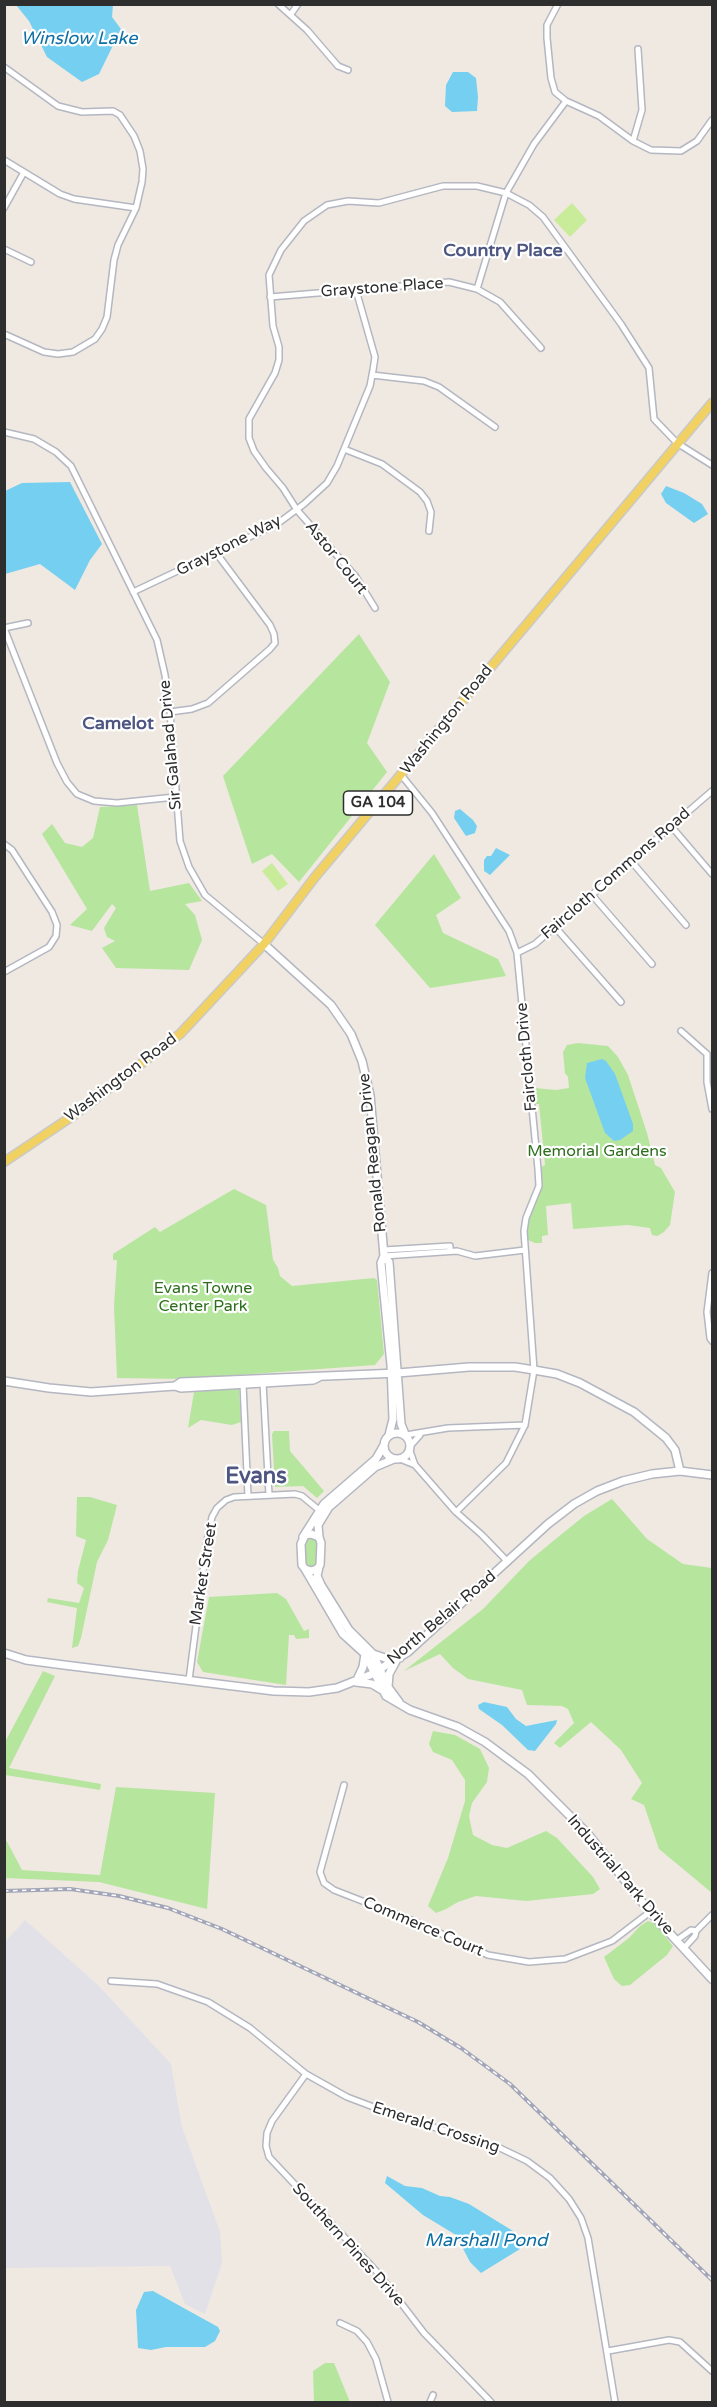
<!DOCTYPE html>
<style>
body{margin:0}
#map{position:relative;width:717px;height:2407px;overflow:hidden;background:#efe9e1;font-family:"Varela Round",sans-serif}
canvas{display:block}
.frame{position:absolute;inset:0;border:6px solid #2e2e2e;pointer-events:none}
</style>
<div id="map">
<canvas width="717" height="2407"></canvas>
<div class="frame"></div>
</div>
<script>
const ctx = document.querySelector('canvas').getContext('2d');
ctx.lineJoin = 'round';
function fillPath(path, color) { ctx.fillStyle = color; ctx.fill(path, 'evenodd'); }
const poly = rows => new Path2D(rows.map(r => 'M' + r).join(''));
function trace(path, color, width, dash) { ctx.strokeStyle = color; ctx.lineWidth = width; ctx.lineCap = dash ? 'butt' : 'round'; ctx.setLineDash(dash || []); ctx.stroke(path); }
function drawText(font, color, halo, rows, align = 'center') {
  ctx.font = font + ' "Varela Round",sans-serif'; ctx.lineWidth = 4.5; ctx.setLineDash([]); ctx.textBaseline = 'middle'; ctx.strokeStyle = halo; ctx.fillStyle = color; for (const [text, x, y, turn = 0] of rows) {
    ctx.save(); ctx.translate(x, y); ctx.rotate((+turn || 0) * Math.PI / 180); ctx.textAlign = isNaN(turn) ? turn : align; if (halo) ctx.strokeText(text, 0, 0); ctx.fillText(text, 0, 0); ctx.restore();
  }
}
fillPath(poly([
 [25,1920,99,1986,171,2064,182,2127,220,2232,222,2263,205,2314,185,2304,170,2266,5,2268,5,1942]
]), '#e3e1e8');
fillPath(poly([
 [359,634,390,682,367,743,387,772,299,882,272,854,252,864,223,776],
 [137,805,150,891,189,883,202,901,185,904,195,915,202,940,189,970,116,968,102,948,115,941,107,937,104,928,116,908,112,904,92,931,70,925,87,909,42,834,52,824,65,843,82,847,93,838,100,807],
 [434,854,461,898,436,915,443,933,498,959,506,976,430,988,375,925],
 [578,1043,608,1046,618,1057,628,1075,647,1133,655,1165,661,1168,675,1192,670,1225,664,1232,657,1236,652,1235,650,1228,628,1225,573,1229,571,1203,546,1206,548,1235,542,1236,542,1243,535,1243,528,1240,528,1220,541,1190,541,1167,545,1165,539,1104,536,1104,534,1088,556,1090,569,1088,568,1077,565,1073,563,1052,567,1045],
 [234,1189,266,1205,273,1260,278,1268,280,1276,292,1286,374,1278,377,1280,384,1354,375,1365,183,1379,117,1378,114,1306,117,1260,113,1260,113,1254,155,1227,160,1232],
 [233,1389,239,1389,241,1422,232,1425,201,1420,188,1428,194,1392],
 [274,1431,289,1431,290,1451,324,1491,317,1498,303,1486,275,1487,272,1434],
 [77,1497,90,1497,117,1505,108,1540,97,1562,81,1638,78,1646,72,1648,77,1608,47,1602,48,1598,79,1603,84,1588,77,1583,78,1571,86,1540,76,1536],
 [612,1499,647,1539,683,1564,712,1568,712,1893,659,1849,644,1805,631,1799,642,1783,621,1750,591,1722,560,1748,554,1743,574,1723,568,1709,562,1706,527,1705,522,1690,468,1679,453,1668,440,1654,404,1671,483,1609,529,1561,552,1542,584,1516],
 [308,1536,316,1538,318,1543,318,1562,315,1566,310,1568,304,1565,303,1543],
 [277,1593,286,1599,304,1631,309,1629,309,1638,296,1639,294,1635,289,1635,286,1685,203,1672,197,1662,209,1597],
 [43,1671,55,1676,9,1768,101,1784,100,1790,5,1775,5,1742],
 [433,1731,455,1735,480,1749,489,1768,487,1782,472,1803,469,1816,473,1835,492,1845,507,1848,546,1831,557,1838,593,1877,600,1889,593,1894,526,1901,476,1896,458,1902,446,1909,436,1913,428,1906,448,1858,465,1801,465,1780,452,1760,433,1752,429,1744],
 [116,1787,215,1793,207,1909,99,1882,5,1878,5,1838,22,1870,100,1875],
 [648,1921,654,1923,673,1946,667,1955,630,1985,622,1986,614,1979,604,1957,629,1938,640,1926],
 [325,2363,334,2363,350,2402,314,2402,313,2371]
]), '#b6e59e');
fillPath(poly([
 [572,203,587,220,570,237,554,220],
 [272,863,288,884,278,891,262,871]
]), '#c9ec9a');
fillPath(poly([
 [16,5,113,5,112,17,121,29,99,74,82,82,47,57,29,21],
 [453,72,468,72,476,78,478,97,477,111,452,112,445,106,446,85],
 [70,482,102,544,90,560,75,590,40,564,5,574,5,491,22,483],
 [666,486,684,493,702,504,708,514,694,523,666,503,661,494],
 [460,809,473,820,477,826,475,833,466,836,454,818,455,811],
 [496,848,510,855,490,875,484,871,484,860,487,856,491,856],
 [602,1059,606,1061,615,1074,633,1124,633,1131,620,1140,614,1141,605,1133,585,1078,587,1063],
 [484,1702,507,1707,516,1719,526,1726,557,1720,556,1724,535,1751,528,1750,502,1725,479,1709,478,1705],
 [387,2176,405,2186,422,2188,440,2196,450,2197,469,2204,513,2231,523,2242,520,2249,481,2273,470,2262,456,2235,423,2215,385,2183],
 [153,2291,218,2327,220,2331,215,2341,205,2347,166,2347,151,2350,138,2348,136,2310,144,2292]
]), '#75cff0');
const minor = poly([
 [278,4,307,30,338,66,348,70],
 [558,4,547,25,547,38,551,78,555,92,566,101,599,116,633,141,651,150,681,151,697,141,712,120],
 [291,14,298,4],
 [4,67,58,106,82,112,113,111,120,115,134,136,140,151,143,169,142,182,136,208,118,245,114,260,107,317,102,329,95,339,73,352,58,354,44,352,4,334],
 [633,141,642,110,638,49],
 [4,160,60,194,74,199,136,208],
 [4,208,24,172],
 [4,249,31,262],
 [477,289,506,193,534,144,566,101],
 [270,297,449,282,477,289,500,302,541,348],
 [372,375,424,381,439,387,495,427],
 [4,432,34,439,56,452,71,466,157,640,165,675,170,712,180,841,189,867,205,895,264,944],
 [344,449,382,464,420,492,427,501,431,512,429,531],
 [133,592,277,524,304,504,327,483,337,466,370,386,373,370,375,357,356,290],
 [375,608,356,577,297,510,283,488,266,468,254,451,249,438,249,419,275,373,279,360,279,347,273,326,269,275,281,250,304,221,327,205,348,201,379,203,443,186,477,186,506,193,529,205,543,217,621,324,649,368,654,419,677,443,712,465],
 [4,628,57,763,67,782,77,794,94,801,117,803,175,797],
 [4,628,28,623],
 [170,712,192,709,208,703,270,649,275,643,274,634,270,625,217,554],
 [402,776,432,813,509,931,517,953,538,1169,539,1186,526,1218,524,1231,534,1370,525,1425,506,1463,456,1512],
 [671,826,712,874],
 [4,844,12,850,52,912,57,925,56,936,49,947,4,972],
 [631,861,686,925],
 [592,895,652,964],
 [555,927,621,1002],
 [517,953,535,944,712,791],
 [681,1031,707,1054],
 [707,1054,707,1082,712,1109],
 [384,1250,450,1246,450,1251],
 [384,1256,457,1251,475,1256,525,1250],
 [712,1273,707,1312,710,1338,712,1341],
 [263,1383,269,1495],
 [243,1384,248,1496],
 [406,1435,448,1428,525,1425],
 [411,1445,420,1435],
 [410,1451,415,1465,456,1512,482,1535,508,1562],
 [400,1459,415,1465],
 [189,1680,207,1541,212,1517,217,1508,226,1500,234,1497,295,1494,302,1496,319,1510],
 [344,1785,320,1872,324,1883,334,1890,411,1920,488,1955,529,1962,565,1959,612,1941,650,1912],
 [677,1940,691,1930,696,1931],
 [684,1948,695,1936,696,1931,712,1915],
 [111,1981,157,1984,208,2002,250,2028,306,2074,347,2097,392,2114,500,2148,527,2161,550,2178,569,2199,581,2218,588,2238,615,2402],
 [306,2074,272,2121,267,2133,266,2146,269,2157,378,2273,424,2333,491,2402],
 [340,2323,357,2331,367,2342,376,2359,388,2402],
 [608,2351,669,2340,680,2342,712,2371],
 [430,2402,433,2395]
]);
const tertiary = poly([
 [264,944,331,1005,351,1034,362,1061,370,1095,384,1256,381,1263,391,1365,393,1419,389,1435],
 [384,1256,389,1262,401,1424,405,1434],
 [4,1381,49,1388,91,1392,175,1386,181,1388,313,1380,319,1377],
 [175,1386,181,1382,398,1373,469,1367,515,1367,534,1370,557,1374,580,1383,634,1412,666,1438,675,1450,680,1471],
 '384 1446a13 13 0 1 1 26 0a13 13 0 1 1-26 0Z',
 [311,1534,319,1537,321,1543,320,1565,317,1569,311,1571,305,1569,302,1565,301,1544,305,1535,311,1534],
 [303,1537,324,1504,376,1459,384,1445],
 [319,1537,318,1525,329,1507,375,1467,394,1459],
 [319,1567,317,1576,321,1585,349,1630,373,1654,388,1687,399,1702],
 [305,1569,343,1634,365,1654,386,1696,410,1710,458,1727,485,1742,528,1774,588,1834,650,1912,712,1979],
 [4,1653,26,1660,64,1665,274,1691,309,1692,337,1688,370,1675,408,1652,548,1524,574,1504,597,1491,623,1481,652,1474,680,1471,712,1475],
 [365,1654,363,1667,356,1682,372,1684,382,1690],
 [373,1654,385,1658,400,1658],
 [388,1687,389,1674,396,1661]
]);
const primary = poly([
 [4,1162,74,1115,180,1034,264,944,315,877,712,403]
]);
trace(minor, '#b4b7c1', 8);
trace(tertiary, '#b4b7c1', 10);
trace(primary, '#c9c9c9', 11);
trace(minor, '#fff', 5);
trace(tertiary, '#fff', 7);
trace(primary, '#f2d163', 8);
const rail = poly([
 [4,1891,70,1889,119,1896,168,1908,222,1929,418,2022,461,2048,510,2084,712,2280]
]);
trace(rail, '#a3a6b8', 4);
trace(rail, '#fff', 1.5, [4.5]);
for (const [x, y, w] of [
 [378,803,69]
]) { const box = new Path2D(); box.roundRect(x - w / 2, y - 12, w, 24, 4.5); ctx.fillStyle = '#fff'; ctx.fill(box); trace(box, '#2e2e2e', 1.5); }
drawText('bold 15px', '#2e2e2e', null, [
 ["GA 104",378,803]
]);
drawText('16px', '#2e2e2e', '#fff', [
 ["Graystone Place",382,288,-4],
 ["Graystone Way",229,546,-27],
 ["Astor Court",336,558,51],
 ["Washington Road",447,720,-51],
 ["Sir Galahad Drive",171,745,-95],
 ["Faircloth Commons Road",616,874,-41],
 ["Faircloth Drive",527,1057,-95],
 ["Washington Road",121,1078,-37],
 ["Ronald Reagan Drive",373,1153,-96],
 ["Market Street",204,1574,-81],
 ["North Belair Road",442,1618,-40],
 ["Industrial Park Drive",620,1875,49],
 ["Commerce Court",423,1927,23],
 ["Emerald Crossing",436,2128,18],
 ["Southern Pines Drive",348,2245,48]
]);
drawText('16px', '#2c6e1b', '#fff', [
 ["Memorial Gardens",597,1152],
 ["Evans Towne",203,1289],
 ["Center Park",203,1307]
]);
drawText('italic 18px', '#0d6fa3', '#fff', [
 ["Winslow Lake",79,39],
 ["Marshall Pond",486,2241]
]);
drawText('bold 18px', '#4d5680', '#fff', [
 ["Country Place",503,251],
 ["Camelot",118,724]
]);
drawText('bold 22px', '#4d5680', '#fff', [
 ["Evans",256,1477]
]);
</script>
